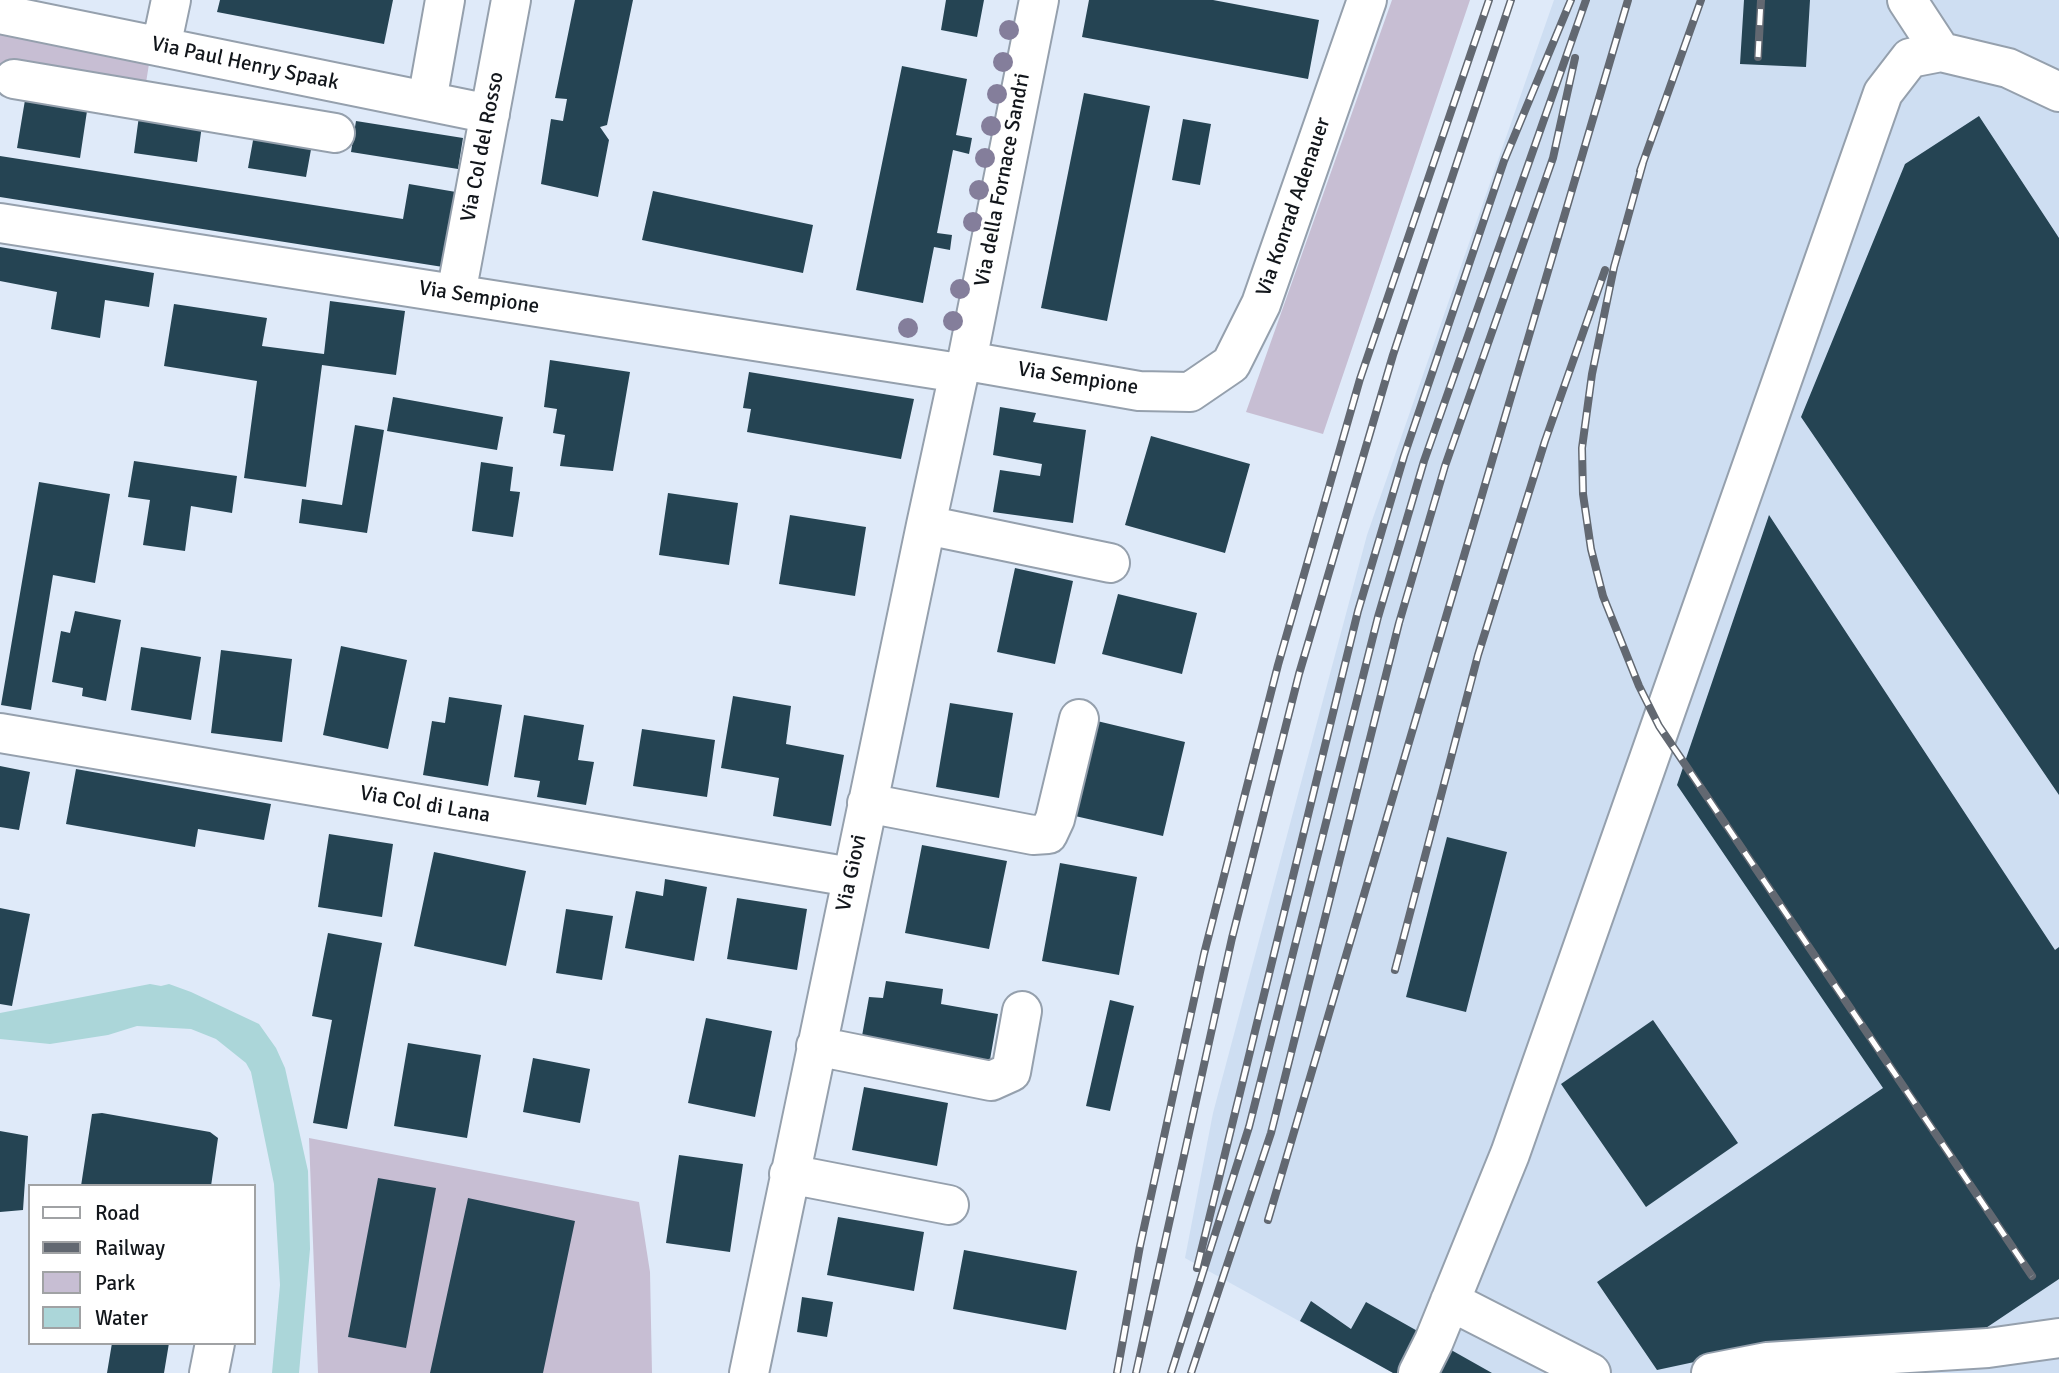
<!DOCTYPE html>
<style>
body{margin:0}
#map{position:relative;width:2059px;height:1373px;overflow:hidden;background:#dfeaf9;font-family:Signika,sans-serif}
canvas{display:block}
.legend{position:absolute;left:28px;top:1184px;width:228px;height:161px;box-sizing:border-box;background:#fff;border:2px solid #a0a2a4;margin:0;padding:9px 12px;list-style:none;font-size:21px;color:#12161b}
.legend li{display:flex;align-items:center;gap:14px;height:35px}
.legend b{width:35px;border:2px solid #a0a2a4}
</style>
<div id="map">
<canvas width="2059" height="1373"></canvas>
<ul class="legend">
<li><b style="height:9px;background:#fff"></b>Road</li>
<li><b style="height:9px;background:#626871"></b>Railway</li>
<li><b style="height:19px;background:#c7bed3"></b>Park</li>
<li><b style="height:19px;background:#abd6d9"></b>Water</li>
</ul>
</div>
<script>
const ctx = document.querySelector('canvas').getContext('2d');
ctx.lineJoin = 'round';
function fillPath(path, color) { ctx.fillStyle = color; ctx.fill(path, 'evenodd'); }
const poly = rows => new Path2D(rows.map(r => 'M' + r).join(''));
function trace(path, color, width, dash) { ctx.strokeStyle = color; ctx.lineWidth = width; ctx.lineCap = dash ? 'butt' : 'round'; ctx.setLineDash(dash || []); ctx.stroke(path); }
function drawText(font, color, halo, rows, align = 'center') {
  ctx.font = font + ' Signika,sans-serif'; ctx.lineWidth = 7; ctx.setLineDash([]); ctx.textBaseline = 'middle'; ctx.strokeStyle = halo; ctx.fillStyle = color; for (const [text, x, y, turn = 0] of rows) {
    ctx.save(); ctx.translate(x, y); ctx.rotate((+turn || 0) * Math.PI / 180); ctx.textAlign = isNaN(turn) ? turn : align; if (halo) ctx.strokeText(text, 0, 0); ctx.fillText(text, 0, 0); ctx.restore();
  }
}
fillPath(poly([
 [1554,0,2059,0,2059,1373,1393,1373,1185,1258,1213,1113,1367,535]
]), '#cedef2');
fillPath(poly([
 [1392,0,1470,0,1323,434,1246,412],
 [0,34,149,64,145,89,0,64],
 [309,1138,639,1202,650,1272,652,1373,318,1373]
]), '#c7bed3');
fillPath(poly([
 [150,984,161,986,169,984,191,992,259,1024,276,1048,285,1068,308,1171,310,1249,299,1373,272,1373,280,1285,274,1184,251,1072,246,1063,216,1039,191,1029,137,1026,108,1035,50,1044,0,1039,0,1013]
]), '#abd6d9');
fillPath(poly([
 [220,0,393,0,384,44,217,12],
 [575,0,633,0,607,125,600,127,609,140,598,197,541,184,551,119,563,121,567,99,555,98],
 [946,0,984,0,977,37,941,30],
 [1089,0,1213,0,1319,20,1308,79,1082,37],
 [1744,0,1810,0,1806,67,1740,64],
 [902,66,967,79,956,135,972,138,969,154,953,150,937,233,952,235,950,250,934,247,923,303,856,290],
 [1084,93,1150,106,1107,321,1041,308],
 [25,100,87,111,80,158,17,148],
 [139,116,202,125,197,162,134,153],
 [1979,116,2059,238,2059,795,1801,417,1905,164],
 [1183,119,1211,124,1200,185,1172,180],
 [356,121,463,138,458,169,351,152],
 [254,135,312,144,306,177,248,168],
 [0,156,403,219,409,184,456,192,443,267,0,197],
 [653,191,813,225,803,273,642,240],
 [0,247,154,273,149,307,105,300,100,338,51,329,57,292,0,281],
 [330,301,405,311,396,375,322,365,306,487,244,478,257,381,164,366,174,304,267,318,262,346,324,354],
 [550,360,630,372,613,471,560,466,565,435,553,433,557,409,544,407],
 [749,372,914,399,901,459,747,432,751,409,743,408],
 [393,397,503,417,497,450,387,431],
 [1000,407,1036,413,1033,422,1086,430,1073,523,993,512,1000,470,1040,476,1042,464,993,455],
 [355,425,384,430,367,533,299,523,302,499,342,505],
 [1151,436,1250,464,1225,553,1125,525],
 [134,461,237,476,232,513,191,506,185,551,143,545,150,500,128,497],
 [481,462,513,467,510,491,520,492,513,537,472,531],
 [39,482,110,494,95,583,53,575,31,710,1,705],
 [668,493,738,503,729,565,659,555],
 [790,515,866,527,855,596,779,584],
 [1769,515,2055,950,2059,947,2059,1279,1962,1344,1769,1346,1657,1370,1597,1282,1883,1088,1677,785],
 [1015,568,1073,581,1055,664,997,652],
 [1118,594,1197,613,1182,674,1102,654],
 [75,611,121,620,106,701,82,696,83,688,52,682,61,631,70,633],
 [341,646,407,660,388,749,323,735],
 [141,647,201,657,191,720,131,710],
 [221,650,292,659,282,742,211,733],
 [733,696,791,706,786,744,844,755,831,826,773,816,779,778,721,768],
 [449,697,502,705,488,786,423,775,432,721,445,723],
 [950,703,1013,713,999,798,936,787],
 [524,715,584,725,578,760,594,762,586,805,537,797,540,781,514,777],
 [1097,721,1185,742,1163,836,1075,816],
 [642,729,715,740,707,797,633,786],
 [0,766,30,772,19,830,0,827],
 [76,769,271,804,264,840,198,829,195,847,66,824],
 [329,834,393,844,382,917,318,907],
 [1447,837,1507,852,1466,1012,1406,997],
 [922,845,1007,861,989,949,905,933],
 [434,852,526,871,506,966,414,946],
 [1060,863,1137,877,1119,975,1042,961],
 [665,879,707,887,694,961,625,948,636,891,663,896],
 [737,898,807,909,797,970,727,959],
 [0,908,30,914,12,1006,0,1004],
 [566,909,613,916,602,980,556,973],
 [328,933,382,943,347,1129,313,1123,332,1020,312,1016],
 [886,981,943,989,941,1004,998,1014,988,1071,912,1060,915,1045,862,1036,869,997,883,998],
 [1110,1000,1134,1006,1110,1111,1086,1106],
 [706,1018,772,1031,755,1117,688,1103],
 [1653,1020,1738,1143,1646,1207,1561,1084],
 [408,1043,481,1055,467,1138,394,1126],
 [533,1058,590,1069,580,1123,523,1112],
 [864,1087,948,1103,937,1166,852,1150],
 [102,1113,210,1132,218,1138,211,1186,81,1186,92,1114],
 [0,1131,28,1136,23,1210,0,1212],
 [679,1155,743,1164,730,1252,666,1243],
 [378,1178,436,1188,406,1348,348,1337],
 [468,1198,575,1221,543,1373,430,1373],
 [838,1217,924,1232,914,1291,827,1275],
 [964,1250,1077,1271,1066,1330,953,1309],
 [802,1297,833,1302,827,1337,797,1332],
 [1311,1301,1351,1329,1366,1302,1492,1373,1393,1373,1300,1321],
 [112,1343,169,1343,164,1373,107,1373]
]), '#254453');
const minor = poly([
 [1907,0,1941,52],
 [0,14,490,114],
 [161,47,171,0],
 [14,79,335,133],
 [427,101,445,0],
 [0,223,959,373],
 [456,294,511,0],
 [967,361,1139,391,1190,392,1231,364,1261,304,1367,0],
 [926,525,1110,563],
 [0,733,851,877],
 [867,803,1033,835,1048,834,1055,819,1079,719],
 [816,1046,991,1081,1011,1072,1022,1011],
 [789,1174,949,1205],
 [1450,1301,1591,1373],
 [209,1373,215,1343],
 [749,1373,926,525,959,373,967,361,1039,0],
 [1418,1373,1434,1341,1510,1154,1883,93,1910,58,1941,52,2008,68,2059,92],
 [1711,1373,1767,1362,1988,1348,2059,1338]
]);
trace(minor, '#95a0ad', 42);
trace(minor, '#fff', 38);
const rail = poly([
 [1758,57,1761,0],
 [1643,163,1614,267,1592,374,1582,448,1583,494,1591,549,1603,596,1639,686,1659,726,2032,1276],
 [1640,171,1701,0],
 [1395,970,1478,655,1545,441,1605,270],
 [1268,1220,1628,0],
 [1197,1268,1358,611,1404,456,1504,161,1571,0],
 [1117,1373,1140,1246,1204,954,1278,665,1360,379,1489,0],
 [1136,1373,1232,938,1299,674,1393,355,1511,0],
 [1171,1373,1249,1127,1378,617,1424,461,1586,0],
 [1191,1373,1271,1133,1399,623,1445,466,1553,158,1575,58]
]);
trace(rail, '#626871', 8);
trace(rail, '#fff', 5, [16]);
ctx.fillStyle = '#847e9b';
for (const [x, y] of [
 [1009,30],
 [1003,62],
 [997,94],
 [991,126],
 [985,158],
 [979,190],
 [973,222],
 [960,289],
 [953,321],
 [908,328]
]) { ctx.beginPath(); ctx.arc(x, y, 10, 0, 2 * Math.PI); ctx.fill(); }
drawText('21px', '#12161b', '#fff', [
 ["Via Paul Henry Spaak",245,64,12],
 ["Via Col del Rosso",483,147,-79],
 ["Via della Fornace Sandri",1003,180,-79],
 ["Via Konrad Adenauer",1294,207,-71],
 ["Via Sempione",479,298,9],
 ["Via Sempione",1078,379,9],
 ["Via Col di Lana",425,805,10],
 ["Via Giovi",852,873,-78]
]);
</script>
